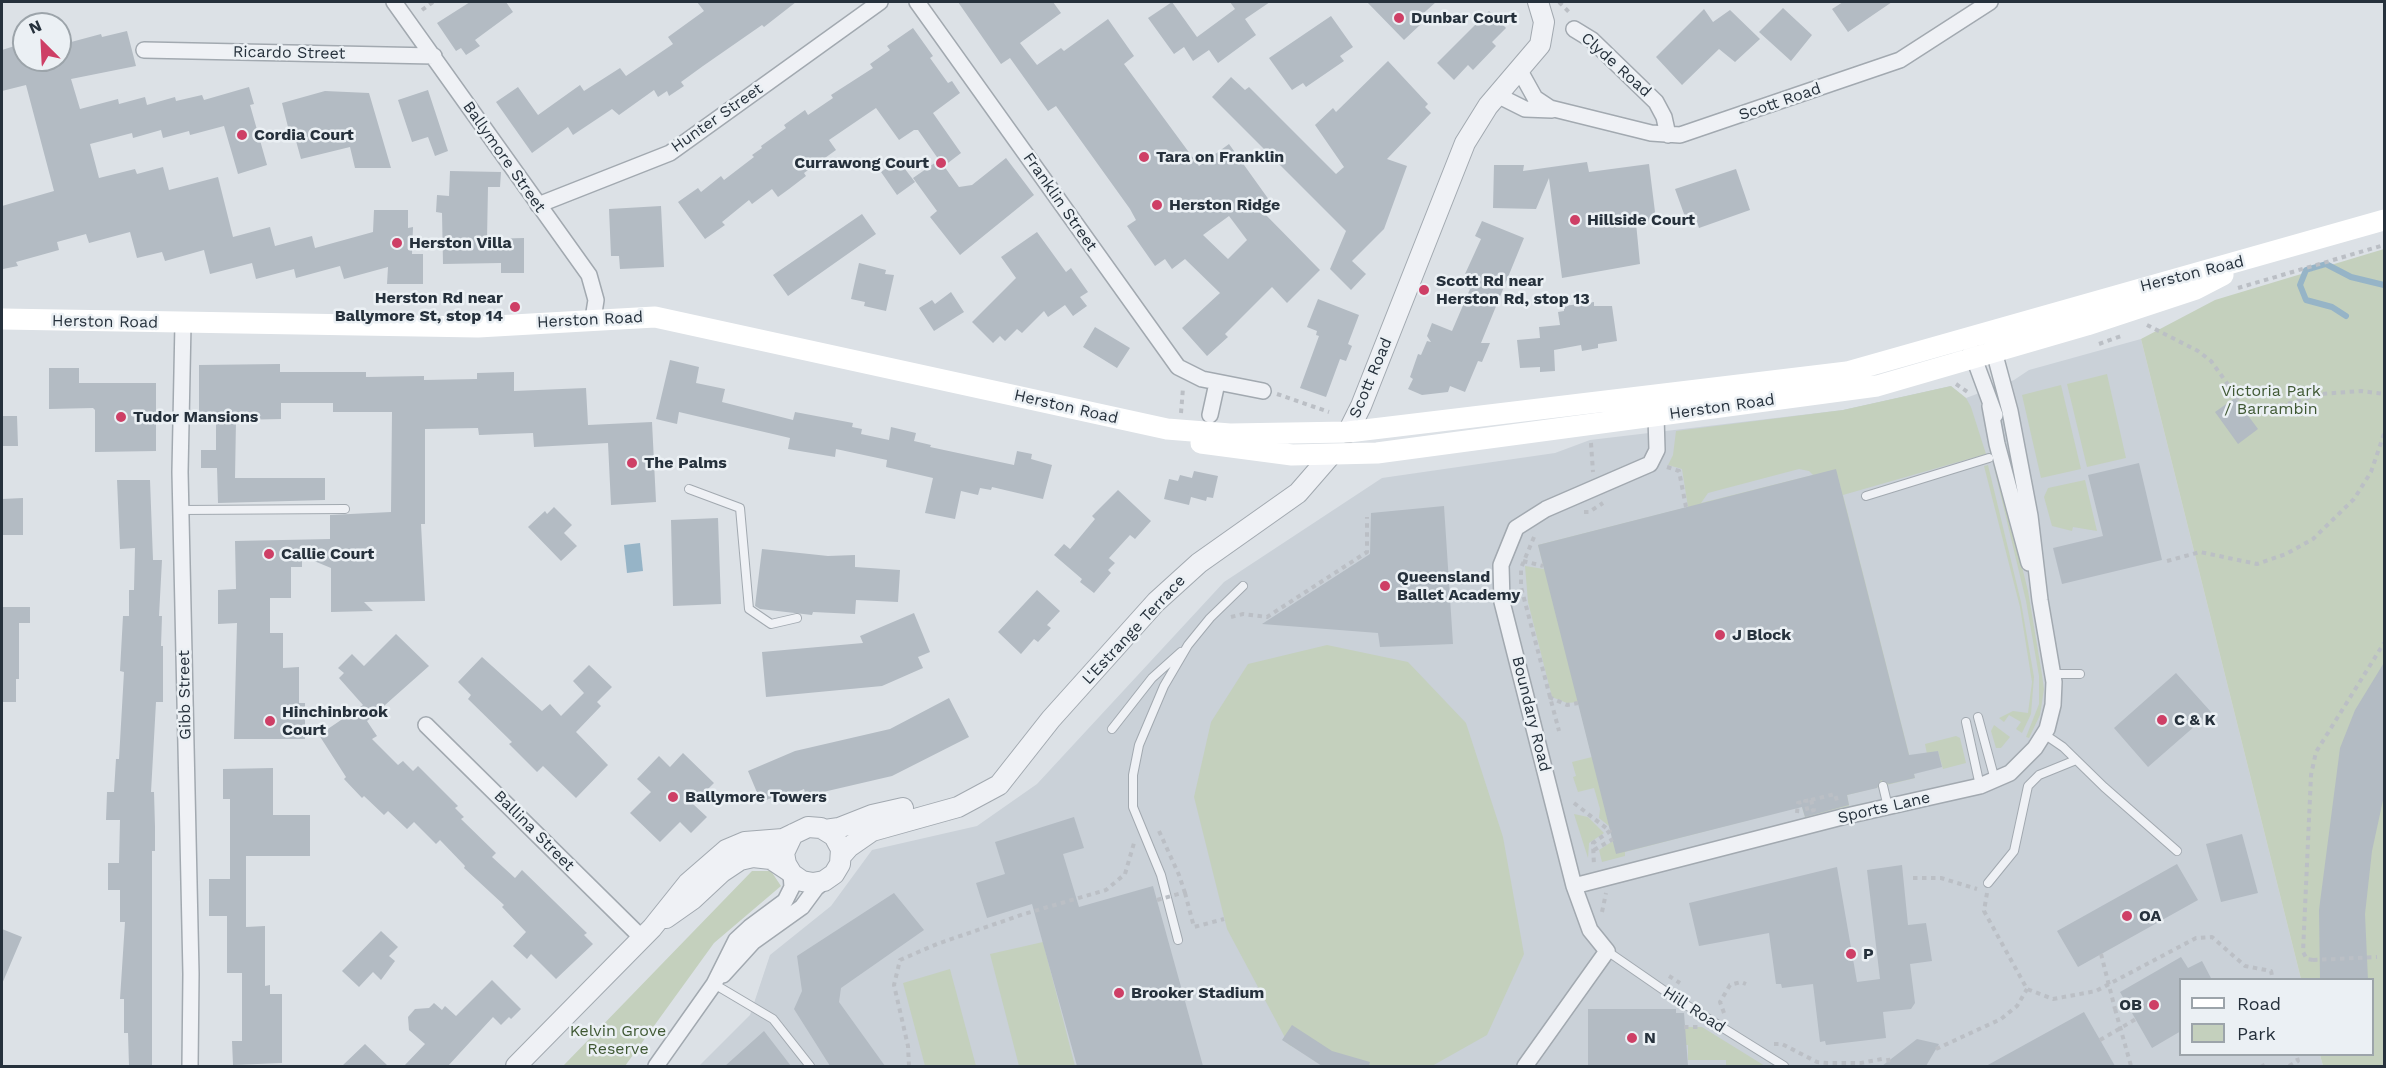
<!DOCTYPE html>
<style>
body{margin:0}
#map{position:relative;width:2386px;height:1068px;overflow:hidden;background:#dce1e6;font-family:"Work Sans",sans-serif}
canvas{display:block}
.frame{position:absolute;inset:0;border:3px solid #26313c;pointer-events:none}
.legend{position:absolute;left:2179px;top:978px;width:195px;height:78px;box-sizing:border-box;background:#ebf0f4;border:2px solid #9ca4aa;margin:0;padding:8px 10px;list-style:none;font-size:18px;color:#26313c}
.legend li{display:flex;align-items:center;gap:12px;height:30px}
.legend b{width:30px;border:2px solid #9ca4aa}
.north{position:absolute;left:12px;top:12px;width:60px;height:60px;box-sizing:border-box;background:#ebf0f4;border:2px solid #9ca4aa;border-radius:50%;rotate:336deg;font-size:16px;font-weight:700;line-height:24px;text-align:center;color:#26313c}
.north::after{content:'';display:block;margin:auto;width:21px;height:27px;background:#ce3f66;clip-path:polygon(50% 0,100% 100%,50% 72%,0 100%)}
</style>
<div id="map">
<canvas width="2386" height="1068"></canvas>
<div class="frame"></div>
<ul class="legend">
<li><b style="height:8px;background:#fff"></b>Road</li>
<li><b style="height:16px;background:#c4d0bd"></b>Park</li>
</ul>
<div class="north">N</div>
</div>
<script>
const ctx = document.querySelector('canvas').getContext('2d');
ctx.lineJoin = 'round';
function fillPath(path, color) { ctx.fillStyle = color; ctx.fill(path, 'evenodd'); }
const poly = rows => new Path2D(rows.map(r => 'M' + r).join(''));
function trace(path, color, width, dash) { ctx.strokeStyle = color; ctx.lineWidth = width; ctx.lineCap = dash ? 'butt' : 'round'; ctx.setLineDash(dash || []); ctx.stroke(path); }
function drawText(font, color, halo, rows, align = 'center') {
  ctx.font = font + ' "Work Sans",sans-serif'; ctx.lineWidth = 5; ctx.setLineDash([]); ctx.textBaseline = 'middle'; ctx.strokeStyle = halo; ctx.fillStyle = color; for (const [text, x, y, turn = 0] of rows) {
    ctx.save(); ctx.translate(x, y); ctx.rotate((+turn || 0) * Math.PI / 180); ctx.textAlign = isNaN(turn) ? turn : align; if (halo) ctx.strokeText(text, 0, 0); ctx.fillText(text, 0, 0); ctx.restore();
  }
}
fillPath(poly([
 [2141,339,2301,979,2180,980,2180,1054,2320,1055,2323,1066,699,1066,750,1015,770,955,831,906,872,850,977,826,1037,784,1224,582,1382,478,1555,453,1590,440,1843,410,1951,386,1966,398,2014,380,2029,370]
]), '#cad1d8');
fillPath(poly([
 [2384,249,2384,1066,2323,1066,2320,1055,2372,1054,2372,980,2301,979,2141,339,2215,300],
 [2107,374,2126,458,2087,467,2067,384],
 [2061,385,2081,469,2041,478,2022,395],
 [1951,386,1966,398,1971,407,1986,454,1843,495,1915,778,1847,795,1849,806,1805,817,1802,807,1799,807,1625,852,1625,856,1602,862,1599,850,1613,841,1609,826,1599,818,1600,809,1594,788,1578,792,1573,777,1576,776,1572,762,1592,757,1578,702,1567,703,1552,697,1528,602,1525,566,1544,569,1538,545,1688,507,1682,469,1668,465,1673,455,1676,431,1843,410],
 [1799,469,1809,471,1813,475,1701,503,1708,493],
 [1993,463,1997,466,2028,591,2042,675,2044,689,2040,715,2029,738,2026,737,2039,704,2039,676,2026,601],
 [1988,465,2021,602,2034,677,2031,714,2022,733,2016,729,2021,722,2009,715,2004,722,1999,718,2013,711,2028,713,2032,682,2020,607,1984,466],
 [2085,480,2097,531,2073,527,2072,531,2052,526,2044,497,2048,488],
 [1327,645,1408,662,1466,723,1503,837,1524,954,1487,1035,1432,1066,1347,1066,1289,1045,1227,929,1194,797,1211,722,1248,664],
 [1994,725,2010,737,2001,748,1996,748,1991,731],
 [1956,736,1960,738,1966,763,1943,769,1938,751,1927,754,1925,744],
 [1574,814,1588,817,1604,833,1589,843,1588,858],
 [752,871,771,871,781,886,714,943,625,1066,563,1066],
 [1043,942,1075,1066,1019,1066,990,954],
 [950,969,976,1066,925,1066,903,983],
 [1684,1027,1702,1027,1765,1066,1734,1066,1726,1065,1726,1060,1688,1060,1688,1045,1675,1045]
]), '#c4d0bd');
fillPath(poly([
 [640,543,643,571,627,573,624,545]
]), '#96b4c7');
trace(poly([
 [2346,316,2332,307,2306,300,2300,285,2306,270,2326,264,2351,277,2384,285]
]), '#96b4c7', 6);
fillPath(poly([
 [470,2,506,2,513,12,475,40,480,46,466,55,461,48,456,51,437,23],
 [697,2,796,2,764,27,762,25,703,66,681,82,684,86,669,96,667,91,658,97,654,90,619,115,612,109,573,135,568,127,532,153,496,102,518,87,538,115,580,85,584,91,620,68,626,76,673,44,668,37,704,11],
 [958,2,1053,2,1061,13,1020,43,1037,65,1061,48,1064,51,1108,19,1134,56,1124,64,1199,166,1229,144,1272,204,1262,211,1320,270,1287,303,1272,287,1225,334,1228,337,1207,356,1182,328,1220,293,1185,259,1172,269,1165,259,1155,266,1127,226,1136,220,1130,209,1056,106,1048,111,1010,58,1001,64],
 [1229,216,1247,240,1228,259,1203,235],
 [1172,2,1197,37,1235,9,1230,2,1270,2,1245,19,1256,35,1218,63,1209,50,1193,61,1184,47,1174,54,1148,18],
 [1367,2,1436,2,1417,19,1421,24,1404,40],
 [1843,2,1892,2,1848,32,1832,9],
 [1783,8,1812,35,1791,61,1759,32],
 [1704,9,1713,22,1730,10,1760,39,1735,62,1719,49,1682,85,1656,57],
 [1489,11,1506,28,1492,42,1496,46,1473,70,1468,65,1454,80,1437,63],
 [1331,16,1353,47,1340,56,1344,61,1306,87,1303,83,1292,90,1269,58],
 [913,28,933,56,930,58,948,83,952,81,960,93,933,113,961,153,944,166,959,187,972,185,1006,158,1034,195,960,255,930,217,937,211,913,178,939,160,918,130,914,130,899,140,876,108,829,140,836,150,804,173,806,176,789,189,778,197,772,189,752,204,749,200,722,222,725,225,705,239,678,202,698,188,701,192,721,176,724,180,754,157,752,155,762,148,761,146,786,128,784,125,805,110,808,115,833,98,831,95,873,68,870,64,890,50,887,46],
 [127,31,136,66,71,79,80,109,118,99,119,104,145,97,147,105,175,97,176,101,202,95,204,100,249,87,254,104,250,105,267,165,238,174,224,126,190,135,189,131,163,138,161,130,133,138,132,133,90,144,99,178,135,169,137,174,163,167,169,190,218,177,233,237,270,227,275,246,312,236,315,248,373,232,374,210,408,210,408,228,413,227,412,254,423,254,423,284,387,284,388,267,344,279,340,266,296,278,294,269,256,279,252,263,210,274,204,250,165,261,162,252,137,258,130,232,89,243,86,234,57,242,59,250,16,262,18,266,3,269,2,206,54,191,26,85,2,91,2,50,24,43,24,60,60,60,60,45,101,34,102,37],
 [1388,61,1428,104,1425,107,1431,113,1387,159,1407,166,1384,229,1352,261,1366,274,1351,290,1330,269,1346,231,1212,97,1231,77,1245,90,1249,87,1336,174,1344,167,1315,125,1333,108,1336,112],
 [428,90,448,151,435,156,428,137,412,142,398,100],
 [325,91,369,93,391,168,355,168,350,147,301,159,293,130,289,131,282,103],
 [898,160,915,182,897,195,881,172],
 [1587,162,1589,172,1649,164,1655,212,1648,222,1636,223,1640,264,1562,278,1549,178,1536,209,1493,208,1494,165,1524,165,1523,171],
 [1736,169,1750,210,1699,228,1697,222,1688,225,1675,189],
 [450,171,501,172,500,187,488,187,487,239,524,238,524,273,501,273,501,263,443,264,442,213,436,212,437,195,449,196],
 [661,206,664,267,620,269,619,256,611,256,609,209],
 [862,214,876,234,788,296,773,275],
 [1482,221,1524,238,1481,343,1490,343,1482,362,1478,361,1465,392,1450,386,1448,392,1422,395,1408,389,1413,379,1410,377,1418,354,1421,355,1427,341,1431,342,1427,336,1432,323,1452,331,1470,289,1460,285,1481,239,1475,236],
 [1037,232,1066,272,1071,268,1088,292,1080,297,1087,306,1073,316,1065,305,1048,317,1044,311,1022,333,1017,329,1005,341,1000,336,993,343,972,322,1016,278,1001,257],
 [859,263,886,270,885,274,894,275,886,311,864,306,865,302,851,299],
 [951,292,964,312,934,331,919,308,932,300,935,304],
 [1318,299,1359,315,1348,344,1352,346,1346,361,1340,359,1326,397,1300,388,1319,336,1316,335,1317,331,1307,327],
 [1594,302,1594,306,1612,306,1617,341,1598,344,1598,348,1582,351,1581,345,1554,350,1555,371,1540,372,1540,367,1520,368,1517,340,1540,338,1539,327,1560,325,1558,312,1564,311,1564,306],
 [1095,327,1130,348,1117,368,1083,347],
 [670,360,699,367,696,383,725,389,722,402,793,420,795,412,853,423,852,427,862,429,861,434,889,440,891,427,916,433,914,441,931,445,930,447,1014,465,1017,451,1032,454,1031,459,1052,465,1043,499,992,487,991,490,980,488,978,495,961,491,955,519,925,513,933,478,886,467,887,460,836,449,835,457,788,449,790,438,679,412,677,424,656,419],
 [280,364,280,372,366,372,366,377,424,376,424,380,477,379,477,373,514,372,514,391,586,388,588,425,652,422,656,502,611,505,608,443,534,447,533,433,479,435,478,428,425,429,425,524,421,524,425,601,364,602,373,611,331,612,331,568,302,556,302,567,291,567,291,598,270,598,270,633,283,633,283,668,299,667,299,703,305,703,305,739,234,739,237,623,218,624,218,590,236,589,235,541,330,539,330,515,391,512,392,412,333,412,333,403,281,403,281,419,236,420,235,478,325,478,325,500,218,503,217,468,201,468,201,450,216,450,216,414,199,414,199,365],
 [49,368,79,368,79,383,156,383,156,451,95,452,95,410,93,408,49,409],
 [2235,398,2258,429,2238,444,2215,412],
 [2,416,17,416,18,446,2,446],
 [2139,463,2162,560,2062,584,2053,548,2103,536,2088,475],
 [1836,469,1909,755,1938,751,1942,767,1914,774,1915,778,1889,784,1881,780,1877,788,1847,795,1849,805,1805,817,1802,807,1616,854,1538,545],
 [1194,471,1218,476,1213,498,1207,497,1206,501,1191,497,1189,505,1164,499,1169,479,1178,481,1180,475,1192,478],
 [117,480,150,480,153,560,162,560,159,616,162,616,161,646,163,646,163,702,156,702,151,792,154,792,155,827,155,851,152,851,152,1066,129,1066,128,1033,124,1033,124,999,120,999,125,922,120,922,120,890,108,890,108,863,119,863,120,820,106,820,107,792,114,792,116,759,119,759,124,672,120,671,123,616,129,616,129,590,134,590,135,548,120,549],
 [1118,490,1151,521,1135,539,1130,535,1109,558,1115,563,1108,570,1111,573,1094,593,1080,582,1082,579,1054,555,1064,544,1070,549,1095,519,1092,516],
 [23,498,23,535,2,535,2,499],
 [1444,506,1453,644,1380,647,1378,633,1262,624,1370,554,1371,513],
 [554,507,572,525,564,533,577,546,561,561,528,527,545,511,547,514],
 [718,518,721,604,673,606,671,520],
 [762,549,828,556,855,555,855,567,900,570,898,602,856,600,855,614,813,612,812,615,760,609,755,606],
 [1037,590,1060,611,1047,625,1051,628,1038,642,1034,639,1021,654,998,632],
 [2,607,30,607,30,623,19,623,19,679,16,679,16,702,2,702],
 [914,613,930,652,918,657,923,668,882,686,766,697,762,652,863,643,860,636],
 [396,634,429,666,367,721,377,736,372,739,398,765,403,761,413,771,418,766,458,806,455,808,464,817,461,819,496,853,492,857,515,878,522,870,587,933,584,935,593,944,556,979,531,954,527,959,513,946,526,932,502,907,504,905,464,868,465,866,440,840,436,844,414,822,407,829,388,811,384,815,364,796,362,798,344,779,346,777,319,735,363,705,339,678,344,673,338,668,352,654,364,666],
 [482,657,542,711,550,704,561,716,584,693,573,681,589,665,612,687,597,702,601,706,576,732,608,765,576,798,543,766,537,772,509,744,512,742,468,699,471,695,458,682],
 [2385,661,2385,791,2372,851,2365,914,2368,980,2320,980,2319,910,2340,748,2355,710],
 [2176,673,2211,712,2148,767,2114,728],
 [949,698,969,737,892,776,806,796,804,789,783,798,782,794,761,802,748,771,795,751,890,729],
 [683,753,714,783,693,804,707,817,691,833,680,822,660,842,630,813,651,792,637,779,659,756,670,767],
 [273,768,273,815,310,815,310,856,246,856,246,927,265,926,265,986,270,985,270,994,282,994,282,1063,233,1065,232,1041,242,1041,242,973,227,973,227,916,209,916,209,879,230,879,230,799,223,799,223,769],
 [1074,817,1084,848,1063,854,1079,907,1153,886,1203,1066,1077,1066,1032,904,987,918,976,883,1005,874,995,842],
 [2242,834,2258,893,2221,902,2206,844],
 [2177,864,2198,900,2078,967,2057,931],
 [1902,865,1908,925,1926,923,1932,961,1910,964,1915,1003,1911,1009,1883,1012,1886,1038,1826,1045,1825,1041,1820,1042,1813,984,1782,988,1781,984,1776,984,1769,933,1699,946,1689,903,1837,867,1857,982,1880,979,1867,870],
 [894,893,924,930,841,988,839,1002,885,1066,830,1066,794,1009,802,991,797,956],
 [2,929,22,937,2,984],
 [381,931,398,947,389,956,395,961,381,980,373,972,359,987,342,971],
 [2181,957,2188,968,2202,961,2212,980,2181,980,2181,1031,2152,1048,2120,992],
 [492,980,521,1009,511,1019,509,1017,501,1025,493,1017,448,1066,404,1066,425,1044,409,1030,408,1017,415,1009,429,1008,434,1003,442,1010,445,1006,456,1016],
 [1588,1009,1676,1009,1676,1013,1684,1013,1688,1066,1588,1066],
 [2084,1012,2115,1066,1986,1066],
 [1292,1025,1332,1051,1370,1062,1369,1066,1322,1066,1282,1040],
 [764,1031,791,1066,725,1066],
 [1917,1039,1939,1044,1926,1066,1882,1066],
 [365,1044,388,1066,342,1066]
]), '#b3bbc3');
const service = poly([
 [689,489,740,508,749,609,771,624,797,618],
 [1866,496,1989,458],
 [181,510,345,509],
 [2052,674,2080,674],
 [1978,717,1995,780],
 [1966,722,1980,786],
 [1112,729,1152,678,1181,652],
 [2044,734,2063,747,2104,787,2177,851],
 [1883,786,1888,807],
 [1988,883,2014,851,2028,786,2039,775,2076,760],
 [1178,940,1161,875,1133,807,1133,775,1139,745,1164,686,1188,645,1210,618,1243,586],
 [1607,951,1675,998,1784,1066],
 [714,984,773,1019,810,1066]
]);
const minor = poly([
 [394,2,589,275,596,300,593,319],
 [917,2,1178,367,1202,379,1263,391],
 [1574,29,1592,40,1656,102,1664,117,1668,135],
 [144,50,434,56],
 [1520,71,1535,98,1550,108,1651,133,1680,135,1900,60,1990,2],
 [1497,95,1525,109,1552,110],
 [538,205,670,153,880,2],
 [183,323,180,472,191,974,190,1066],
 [1971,350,1995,415],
 [1990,406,1997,444,2029,563],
 [1210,415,1217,383],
 [426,725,642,938],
 [1574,886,1842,817,1980,786,2010,773,2035,748,2047,729,2053,705,2054,682,2040,600,2030,516,2010,411,1992,344],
 [723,975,753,942,802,907,816,888,827,879],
 [656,1066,714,984,736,940,750,927,785,901,792,887,791,873],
 [1525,1066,1607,951,1590,930,1574,886,1502,602,1501,565,1516,528,1546,509,1650,464,1657,450,1656,416]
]);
const tertiary = poly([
 [1348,432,1361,406,1465,143,1488,106,1540,45,1544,22,1538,2],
 [825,830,839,828,872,815,903,808],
 [841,856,849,847,872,831,958,807,999,785,1051,719,1156,602,1199,563,1298,493,1331,455],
 [666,918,693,899,722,872,740,860,753,857,771,859,789,871],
 [516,1066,652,928,688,883,726,850,745,842,783,839,808,827,821,828,834,836,841,849,840,864,834,874,824,881,813,883,802,881,792,874,786,864,784,853,793,834]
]);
trace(service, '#a2a9b0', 10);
trace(minor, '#a2a9b0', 18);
trace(tertiary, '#a2a9b0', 22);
trace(poly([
 [1559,2,1571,14],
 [422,10,433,2],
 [2238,288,2384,245],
 [2147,325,2198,351,2211,361,2250,415,2321,394,2361,391,2384,394],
 [2099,344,2121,336],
 [1956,384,1969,393],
 [1277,394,1329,412],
 [1181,413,1183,388],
 [1591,443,1593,472],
 [1667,467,1679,471,1686,507],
 [1584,512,1589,512,1603,503],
 [1534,537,1521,568,1521,587,1559,731],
 [1523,561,1543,566],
 [2167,561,2200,552,2257,564,2286,554,2313,539,2354,499,2371,472,2384,434],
 [1231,617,1243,614,1267,617,1367,552,1367,517],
 [1549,697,1567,705,1578,703],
 [1811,800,1835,794,1837,801],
 [1811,800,1814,810,1808,812,1805,801,1811,800],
 [1574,803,1610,831,1593,843,1594,866],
 [1797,813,1798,803,1805,801],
 [1159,831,1179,875,1185,893,1182,893],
 [1594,850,1613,839],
 [1913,878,1941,878,1977,889],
 [1185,893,1194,927,1224,919],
 [1987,893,1984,911,2027,989,2053,999,2096,991,2196,938,2212,937,2245,966,2271,971,2273,980],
 [1602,912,1606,893],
 [2313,960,2307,959,2303,952,2311,775,2316,752,2384,643],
 [1669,976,1680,983],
 [2115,1009,2131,1066],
 [1724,1013,1720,1002,1730,985,1741,982,1746,984],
 [1684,1027,1698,1027],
 [2100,1040,2136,1019],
 [1774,1044,1782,1044,1817,1062,1827,1063,1861,1063,1882,1059],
 [1936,1049,2001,1019,2017,1006,2027,989],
 [1888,1058,1889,1066],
 [2262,1064,2263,1066],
 [909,1066,908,1046,894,985,900,960,937,944,1024,914,1106,890,1125,874,1134,843],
 [2289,1066,2298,1061,2296,1054]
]), '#bbbfc5', 4, [4.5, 4.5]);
trace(service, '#eff1f5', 8);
trace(minor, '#eff1f5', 15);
trace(tertiary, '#eff1f5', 20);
trace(poly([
 [2,319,478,327,655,317,1167,429,1230,434,1348,432,1847,372,2384,220],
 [1201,443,1292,455,1377,453,1877,386,2087,325,2196,289,2223,275]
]), '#fff', 21);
trace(poly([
 [1157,900,1182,893],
 [2101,954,2115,1009],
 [2313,960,2377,957]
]), '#bbbfc5', 4, [4.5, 4.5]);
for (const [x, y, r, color] of [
 [1399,18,6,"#ce3f66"],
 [242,135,6,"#ce3f66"],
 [1144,157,6,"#ce3f66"],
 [941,163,6,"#ce3f66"],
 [1157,205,6,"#ce3f66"],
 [1575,220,6,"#ce3f66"],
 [397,243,6,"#ce3f66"],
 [1424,290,6,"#ce3f66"],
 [515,307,6,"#ce3f66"],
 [121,417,6,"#ce3f66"],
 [632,463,6,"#ce3f66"],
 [269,554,6,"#ce3f66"],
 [1385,586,6,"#ce3f66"],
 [1720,635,6,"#ce3f66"],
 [2162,720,6,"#ce3f66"],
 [270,721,6,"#ce3f66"],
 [673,797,6,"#ce3f66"],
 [2127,916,6,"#ce3f66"],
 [1851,954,6,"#ce3f66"],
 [1119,993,6,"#ce3f66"],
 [2154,1005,6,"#ce3f66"],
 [1632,1038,6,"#ce3f66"]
]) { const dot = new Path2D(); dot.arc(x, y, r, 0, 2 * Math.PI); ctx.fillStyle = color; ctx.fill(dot); trace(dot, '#ebf0f4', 2); }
drawText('bold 16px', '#26313c', '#ebf0f4', [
 ["Dunbar Court",1411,18],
 ["Cordia Court",254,135],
 ["Tara on Franklin",1156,157],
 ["Currawong Court",929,163,"right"],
 ["Herston Ridge",1169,205],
 ["Hillside Court",1587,220],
 ["Herston Villa",409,243],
 ["Scott Rd near",1436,281],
 ["Herston Rd, stop 13",1436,299],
 ["Herston Rd near",503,298,"right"],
 ["Ballymore St, stop 14",503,316,"right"],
 ["Tudor Mansions",133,417],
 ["The Palms",644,463],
 ["Callie Court",281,554],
 ["Queensland",1397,577],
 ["Ballet Academy",1397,595],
 ["J Block",1732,635],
 ["Hinchinbrook",282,712],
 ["Court",282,730],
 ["C & K",2174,720],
 ["Ballymore Towers",685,797],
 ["OA",2139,916],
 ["P",1863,954],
 ["Brooker Stadium",1131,993],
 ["OB",2142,1005,"right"],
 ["N",1644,1038]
], 'left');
drawText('16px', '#26313c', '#ebf0f4', [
 ["Ricardo Street",289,53,1],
 ["Clyde Road",1616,65,42],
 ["Scott Road",1780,102,-19],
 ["Hunter Street",717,118,-35],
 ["Ballymore Street",504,157,55],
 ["Franklin Street",1060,202,55],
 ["Herston Road",2192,274,-14],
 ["Herston Road",590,320,-3],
 ["Herston Road",105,322,1],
 ["Scott Road",1371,378,-67],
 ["Herston Road",1066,407,13],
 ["Herston Road",1722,407,-8],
 ["L'Estrange Terrace",1134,630,-47],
 ["Gibb Street",185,695,-91],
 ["Boundary Road",1531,714,76],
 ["Sports Lane",1884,808,-13],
 ["Ballina Street",534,831,45],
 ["Hill Road",1694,1010,33]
]);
drawText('16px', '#3f5833', '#ebf0f4', [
 ["Victoria Park",2271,391],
 ["/ Barrambin",2271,409],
 ["Kelvin Grove",618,1031],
 ["Reserve",618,1049]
]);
</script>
